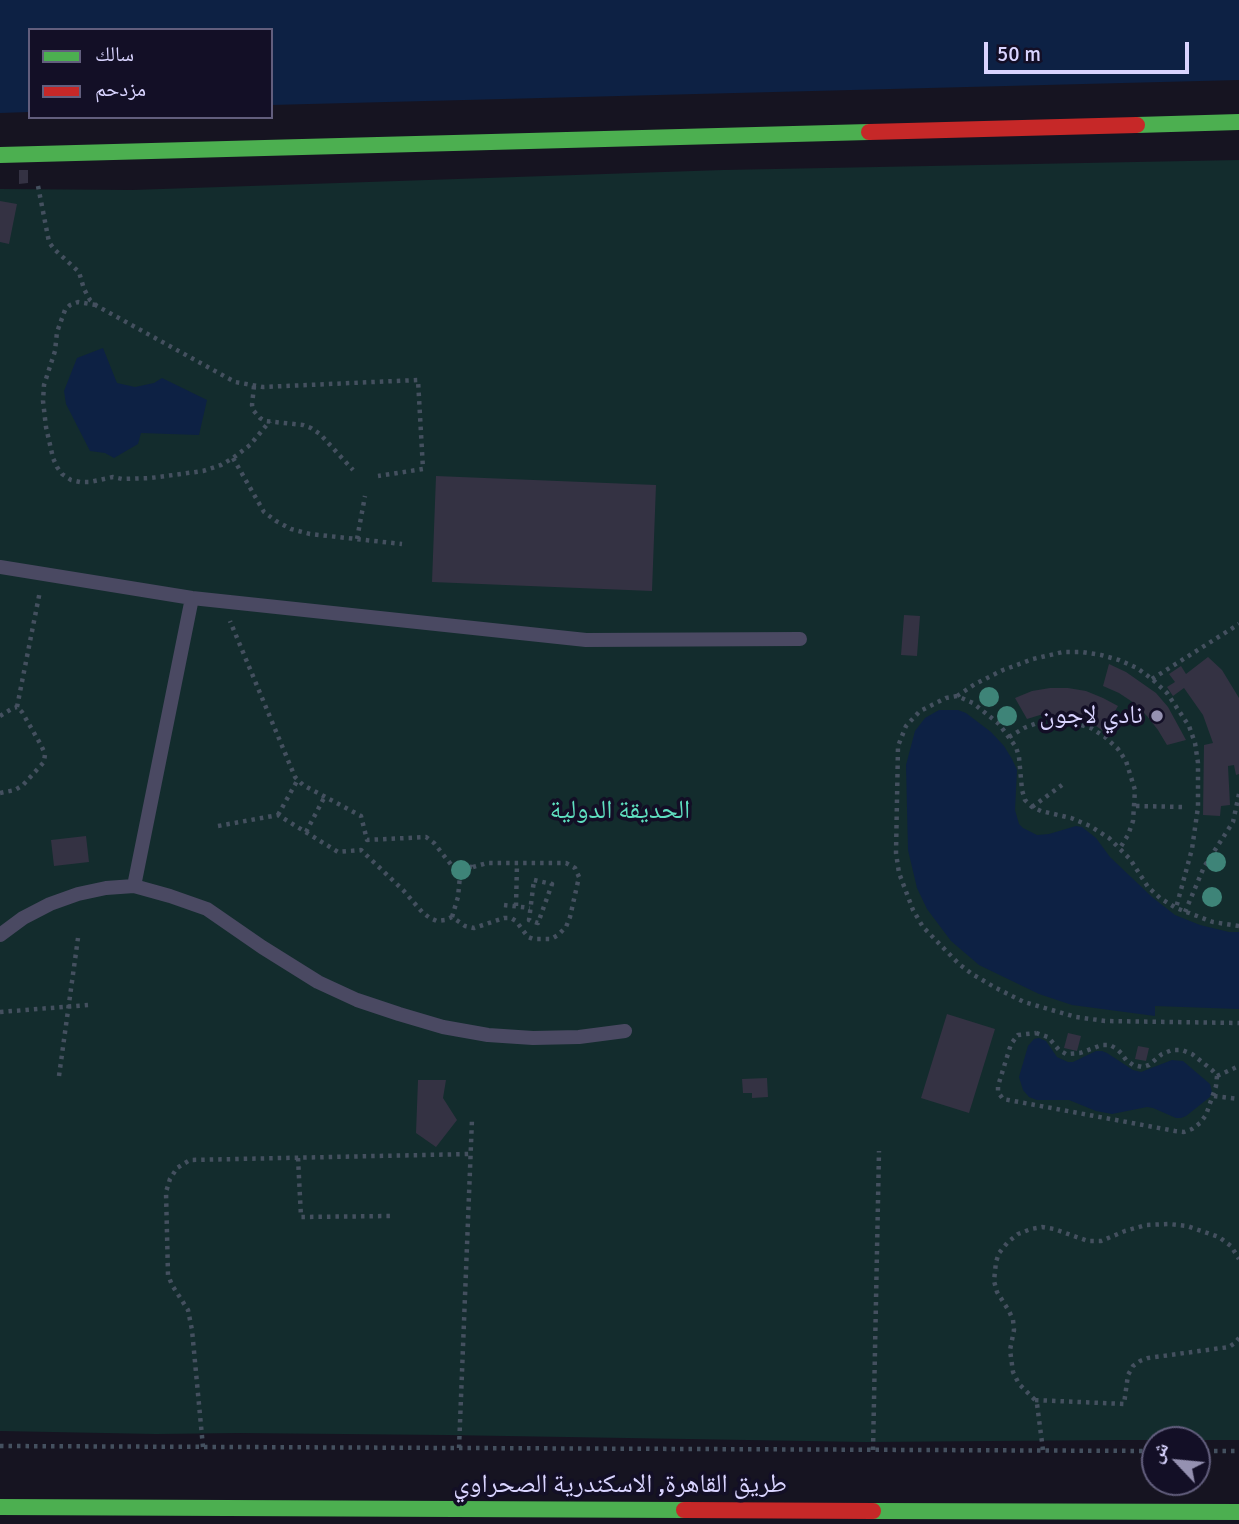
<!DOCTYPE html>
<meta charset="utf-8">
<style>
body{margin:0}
#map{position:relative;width:1239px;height:1524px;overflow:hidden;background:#161421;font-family:Signika,"Noto Naskh Arabic",sans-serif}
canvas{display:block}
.legend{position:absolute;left:28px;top:28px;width:245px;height:91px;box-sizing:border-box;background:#130f26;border:2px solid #625e7d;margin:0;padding:9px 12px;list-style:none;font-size:21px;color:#d9d4ff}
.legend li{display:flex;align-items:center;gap:14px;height:35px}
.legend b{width:35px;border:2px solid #625e7d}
.north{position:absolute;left:1141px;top:1426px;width:70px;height:70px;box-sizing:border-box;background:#130f26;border:2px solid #625e7d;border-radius:50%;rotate:296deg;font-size:19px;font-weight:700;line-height:28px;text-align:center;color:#d9d4ff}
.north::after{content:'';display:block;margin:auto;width:24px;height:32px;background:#9591b1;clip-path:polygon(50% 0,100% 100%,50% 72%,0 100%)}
.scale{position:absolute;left:984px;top:42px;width:205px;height:32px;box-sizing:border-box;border:4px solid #d9d4ff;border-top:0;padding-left:9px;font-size:21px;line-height:24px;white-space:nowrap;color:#d9d4ff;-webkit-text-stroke:5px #130f26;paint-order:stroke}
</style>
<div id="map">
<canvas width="1239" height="1524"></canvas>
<ul class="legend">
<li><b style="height:9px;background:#4caf50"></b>سالك</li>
<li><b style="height:9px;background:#c62828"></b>مزدحم</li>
</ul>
<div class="north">ش</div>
<div class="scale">50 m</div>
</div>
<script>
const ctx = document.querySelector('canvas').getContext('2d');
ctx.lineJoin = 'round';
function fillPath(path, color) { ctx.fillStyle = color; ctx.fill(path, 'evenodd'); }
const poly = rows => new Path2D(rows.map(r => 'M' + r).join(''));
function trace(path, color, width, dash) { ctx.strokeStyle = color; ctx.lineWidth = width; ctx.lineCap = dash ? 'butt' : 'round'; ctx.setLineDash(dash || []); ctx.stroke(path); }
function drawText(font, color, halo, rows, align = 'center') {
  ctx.font = font + ' Signika,"Noto Naskh Arabic",sans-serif'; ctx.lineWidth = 7; ctx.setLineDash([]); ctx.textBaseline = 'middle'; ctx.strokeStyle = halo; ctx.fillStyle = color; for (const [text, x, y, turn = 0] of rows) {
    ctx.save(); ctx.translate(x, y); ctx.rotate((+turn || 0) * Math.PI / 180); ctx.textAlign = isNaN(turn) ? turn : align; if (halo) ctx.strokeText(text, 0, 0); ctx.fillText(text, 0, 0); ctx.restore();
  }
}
fillPath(poly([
 [1239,160,1239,1440,1123,1440,866,1442,446,1435,239,1433,156,1434,0,1431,0,189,132,190,723,170]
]), '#132c2d');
fillPath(poly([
 [0,0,1239,0,1239,80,271,105,271,30,30,30,30,112,0,113],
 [103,348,117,383,135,387,154,383,162,378,207,400,199,435,141,433,138,444,114,458,105,453,90,451,66,404,64,391,77,358],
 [939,710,958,710,966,713,991,732,1004,746,1012,759,1017,770,1015,810,1019,824,1023,828,1037,835,1049,834,1076,826,1082,827,1096,838,1110,857,1152,897,1175,915,1200,925,1229,932,1239,932,1239,1009,1155,1006,1155,1016,1072,1005,1039,994,979,965,951,941,927,909,917,888,908,850,906,765,915,731,925,718],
 [1039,1038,1046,1041,1057,1057,1068,1062,1073,1062,1096,1051,1102,1051,1107,1053,1133,1070,1141,1072,1172,1060,1183,1061,1210,1084,1212,1092,1210,1097,1186,1116,1181,1118,1176,1118,1153,1108,1147,1107,1112,1114,1096,1111,1069,1100,1037,1100,1029,1097,1023,1090,1019,1077,1028,1046,1034,1039]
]), '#0d2144');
fillPath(poly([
 [19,170,28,170,28,183,19,184],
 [0,201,17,204,9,244,0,242],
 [436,476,656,485,652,591,432,582],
 [904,615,920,616,917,656,901,655],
 [1208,657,1222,670,1239,698,1239,774,1236,775,1234,765,1228,766,1230,805,1221,806,1220,816,1203,815,1204,745,1213,743,1203,715,1184,688,1173,696,1167,687,1175,682,1169,674,1181,666,1186,674],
 [1109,664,1126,672,1156,693,1168,707,1186,740,1167,745,1158,730,1147,716,1134,703,1119,693,1103,686],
 [1050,688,1068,688,1086,691,1103,698,1118,706,1103,731,1092,723,1066,715,1040,715,1027,719,1015,698,1032,691],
 [86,836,89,862,54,866,51,840],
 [947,1014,995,1029,969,1113,921,1098],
 [1068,1033,1081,1036,1077,1051,1064,1048],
 [1138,1046,1149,1048,1146,1061,1135,1059],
 [767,1078,768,1097,752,1098,752,1093,743,1093,742,1079],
 [418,1080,446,1080,443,1098,457,1120,436,1147,416,1133]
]), '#343243');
trace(poly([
 [38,186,49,242,54,249,79,272,84,289,90,300,97,306,235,382,263,387,418,380,423,469,378,476],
 [96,305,78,302,70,305,65,310,57,332,55,351,44,385,43,401,46,427,53,458,57,467,62,474,71,480,80,482,90,482,113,477,122,479,151,478,203,471,221,465,233,458,250,445,270,421],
 [254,386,252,405,253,410,260,418,265,421,303,425,311,428,320,434,353,470],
 [233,458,264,512,276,521,291,529,310,534,402,544],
 [357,539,365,496],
 [1152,679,1239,624],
 [957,696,975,684,1003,670,1033,659,1063,652,1082,652,1101,655,1119,660,1137,668,1152,679,1167,693,1189,726,1195,743,1198,763,1198,807,1192,849,1176,908],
 [17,707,40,591],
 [0,716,13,708,17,707],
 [1009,737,1024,728,1040,722,1057,721,1075,723,1091,728,1105,737,1118,749,1126,761,1135,790,1133,821,1128,835,1120,848],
 [0,793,15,790,23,785,44,762,45,754,41,745,22,712,17,707],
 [1136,806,1183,807],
 [1032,807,1062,785],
 [278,815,297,781],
 [218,826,278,815,338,852,361,850,403,890,423,913,430,918,437,921,445,920,452,917,465,926,474,928,504,918,511,918,516,921,528,937,533,939,551,939,558,935,566,927,570,917,579,877,575,868,566,863,487,863,473,867,460,876,434,843,426,837,367,840,361,816,303,785,295,777,230,621],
 [306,832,325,796],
 [453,868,460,866,472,867],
 [534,880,552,884,538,923,529,920,534,880],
 [504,905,530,908],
 [516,906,517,864],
 [1185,912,1204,867,1233,822,1239,794],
 [452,917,458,897,460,876],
 [1239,926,1213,922,1176,908,1160,898,1148,887,1130,859,1109,838,1090,826,1071,818,1041,811,1032,807,1025,800,1022,790,1019,757,1016,747,999,724,973,703,957,696,946,698,920,711,906,726,898,746,896,853,899,873,913,910,923,927,959,964,972,974,996,988,1024,1002,1076,1017,1105,1021,1239,1023],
 [0,1012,88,1005],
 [1036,1033,1048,1037,1059,1050,1066,1054,1080,1053,1102,1045,1110,1045,1117,1049,1122,1054,1126,1060,1133,1065,1142,1067,1149,1065,1162,1054,1172,1050,1182,1050,1192,1054,1212,1070,1217,1076,1216,1086,1206,1115,1200,1123,1192,1129,1184,1132,1175,1131,1003,1099,998,1092,998,1086,1011,1044,1018,1035,1036,1033],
 [59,1076,78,938],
 [1217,1076,1239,1066],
 [1214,1096,1239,1099],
 [298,1158,301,1217,391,1216],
 [1035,1400,1124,1404,1128,1375,1133,1366,1140,1361,1148,1358,1229,1347,1235,1343,1239,1338],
 [0,1446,1155,1451],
 [203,1447,192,1330,188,1310,172,1285,168,1275,166,1192,170,1179,177,1168,190,1160,470,1154],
 [459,1448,472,1119],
 [873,1450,879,1151],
 [1043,1450,1037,1404,1035,1400,1019,1384,1013,1372,1010,1350,1014,1330,1013,1320,1009,1311,997,1292,994,1281,996,1262,999,1253,1008,1242,1018,1234,1031,1229,1042,1227,1054,1229,1088,1241,1101,1241,1125,1231,1146,1225,1169,1224,1187,1226,1219,1237,1231,1246,1239,1259],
 [1197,1451,1239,1451]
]), '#44505f', 4.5, [3.5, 5]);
trace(poly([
 [0,567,192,598,586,640,800,639],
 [134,886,192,598],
 [0,935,23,918,50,904,78,894,106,888,134,886,170,896,207,909,262,947,318,982,357,1000,399,1014,443,1027,488,1035,533,1038,579,1037,625,1031]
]), '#4a4962', 14);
trace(poly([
 [1137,125,1239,122],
 [0,155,869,132],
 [0,1507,684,1510],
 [873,1511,1239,1512]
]), '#4caf50', 16);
trace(poly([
 [869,132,1137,125],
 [684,1510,873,1511]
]), '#c62828', 16);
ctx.fillStyle = '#3e8478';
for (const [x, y] of [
 [989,697],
 [1007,716],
 [1216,862],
 [461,870],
 [1212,897]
]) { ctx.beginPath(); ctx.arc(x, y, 10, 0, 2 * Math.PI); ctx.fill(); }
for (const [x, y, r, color] of [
 [1157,716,7,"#9591b1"]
]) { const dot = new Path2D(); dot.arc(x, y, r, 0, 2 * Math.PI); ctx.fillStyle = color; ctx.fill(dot); trace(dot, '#130f26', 2.5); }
drawText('26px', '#d9d4ff', '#130f26', [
 ["نادي لاجون",1143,716]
], 'right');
drawText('26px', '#5fe0c0', '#130f26', [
 ["الحديقة الدولية",620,811]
]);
drawText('26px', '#d9d4ff', '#130f26', [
 ["طريق القاهرة, الاسكندرية الصحراوي",620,1485]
]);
</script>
